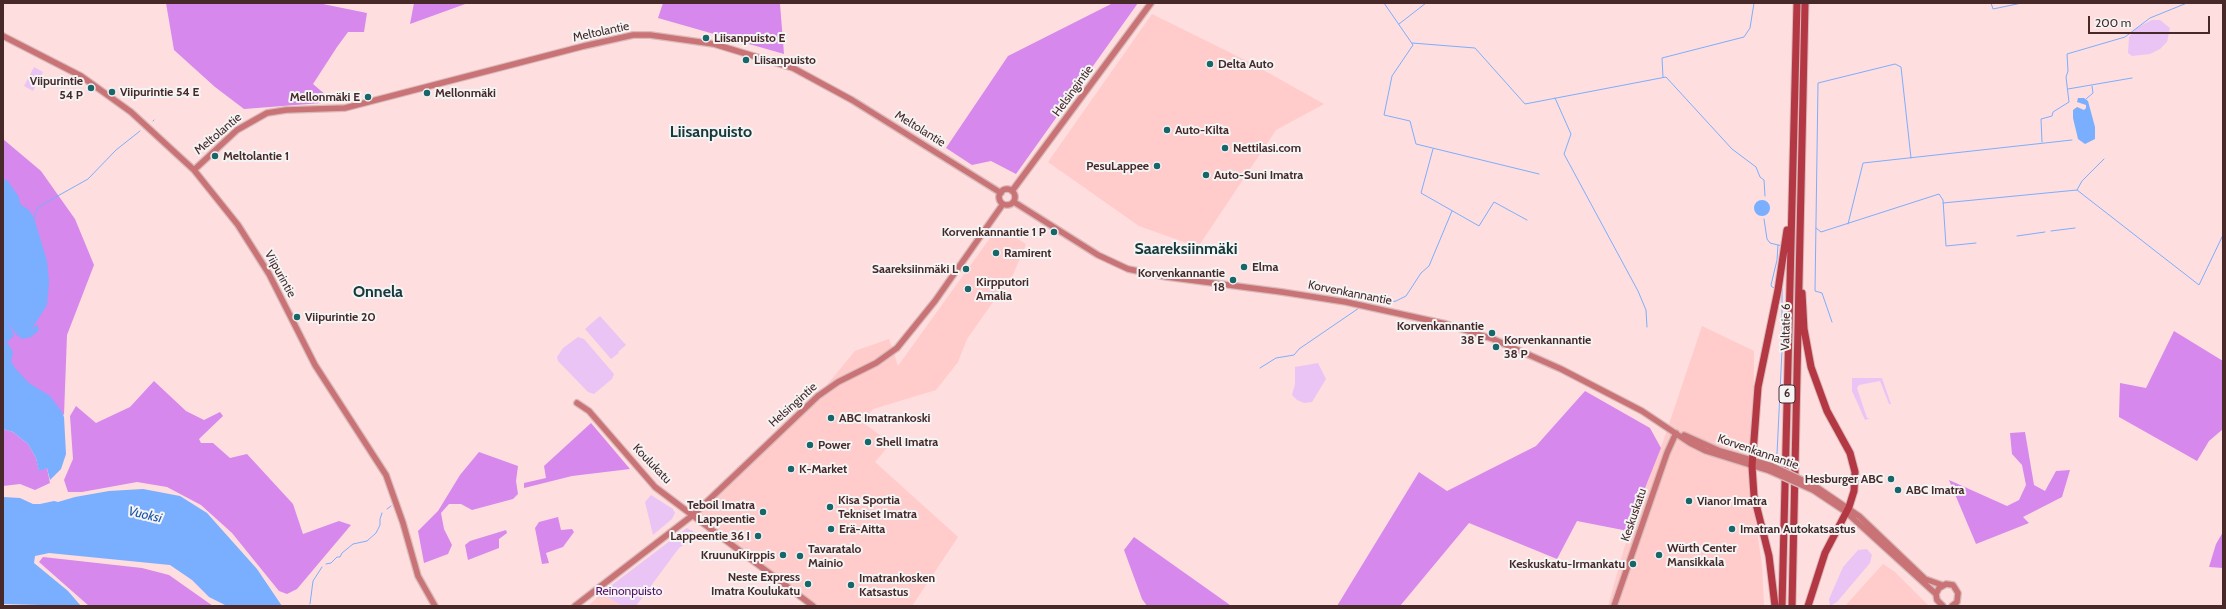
<!DOCTYPE html>
<meta charset="utf-8">
<style>
body{margin:0}
#map{position:relative;width:2226px;height:609px;overflow:hidden;background:#fedede;font-family:Cabin,sans-serif}
canvas{display:block}
.frame{position:absolute;inset:0;border:4px solid #47292a;pointer-events:none}
.scale{position:absolute;left:2088px;top:16px;width:122px;height:18px;box-sizing:border-box;border:2px solid #47292a;border-top:0;padding-left:5px;font-size:12px;line-height:14px;white-space:nowrap;color:#47292a;-webkit-text-stroke:3px #f4f4f4;paint-order:stroke}
</style>
<div id="map">
<canvas width="2226" height="609"></canvas>
<div class="frame"></div>
<div class="scale">200 m</div>
</div>
<script>
const ctx = document.querySelector('canvas').getContext('2d');
ctx.lineJoin = 'round';
function fillPath(path, color) { ctx.fillStyle = color; ctx.fill(path, 'evenodd'); }
const poly = rows => new Path2D(rows.map(r => 'M' + r).join(''));
function trace(path, color, width, dash) { ctx.strokeStyle = color; ctx.lineWidth = width; ctx.lineCap = dash ? 'butt' : 'round'; ctx.setLineDash(dash || []); ctx.stroke(path); }
function drawText(font, color, halo, rows, align = 'center') {
  ctx.font = font + ' Cabin,sans-serif'; ctx.lineWidth = 4; ctx.setLineDash([]); ctx.textBaseline = 'middle'; ctx.strokeStyle = halo; ctx.fillStyle = color; for (const [text, x, y, turn = 0] of rows) {
    ctx.save(); ctx.translate(x, y); ctx.rotate((+turn || 0) * Math.PI / 180); ctx.textAlign = isNaN(turn) ? turn : align; if (halo) ctx.strokeText(text, 0, 0); ctx.fillText(text, 0, 0); ctx.restore();
  }
}
fillPath(poly([
 [1152,14,1249,62,1324,104,1276,130,1198,247,1139,226,1048,162],
 [998,227,1026,244,1009,284,1000,292,967,339,958,362,936,390,873,409,862,422,891,443,875,462,958,537,912,606,810,606,699,513,806,410,855,351,889,339,898,366],
 [1702,326,1754,351,1753,503,1762,566,1764,606,1608,606,1629,531,1661,448],
 [1883,564,1895,572,1929,606,1845,606],
 [604,591,604,595,622,606,588,606]
]), '#ffcbcb');
fillPath(poly([
 [2152,20,2160,20,2170,28,2167,42,2160,49,2150,54,2132,56,2128,53,2129,37,2136,28],
 [34,67,43,72,33,91,24,86],
 [600,316,626,345,618,352,619,353,611,359,585,329],
 [578,337,584,339,614,374,612,379,594,394,588,392,558,361,557,357,563,348],
 [1318,363,1326,379,1312,402,1304,403,1297,400,1292,395,1295,384,1295,367],
 [1852,378,1882,378,1891,404,1889,404,1880,381,1859,385,1857,388,1867,418,1870,418,1865,420,1852,391],
 [651,495,673,509,675,513,672,519,653,535,645,502],
 [687,528,699,535,679,548,636,606,622,606,604,595,604,591],
 [1867,549,1872,555,1870,563,1837,602,1830,606,1829,599,1843,567,1858,550]
]), '#ebc4f6');
fillPath(poly([
 [166,3,318,3,367,13,364,32,348,32,337,47,313,84,334,102,244,109,215,87,174,50],
 [414,3,468,3,410,24],
 [663,3,780,4,784,54,658,18],
 [1113,3,1138,3,1016,174,991,161,972,165,946,148,1008,56],
 [3,139,41,171,75,219,94,265,67,335,64,415,14,373,5,339,6,317,13,329,3,181],
 [2174,331,2223,361,2223,429,2209,441,2197,461,2119,417,2120,383,2146,388],
 [154,381,186,411,204,420,220,412,223,416,199,439,201,443,213,443,230,458,247,454,293,504,303,534,339,521,351,525,297,589,287,594,279,591,232,533,201,505,167,487,137,482,82,492,68,492,64,480,73,459,70,416,76,406,96,423,130,407],
 [1585,391,1650,428,1661,448,1628,531,1577,521,1557,559,1469,523,1400,606,1337,606,1419,472,1447,491,1536,446],
 [591,423,630,469,572,476,524,488,524,483,546,478,544,466],
 [3,429,13,432,28,444,36,458,39,470,47,468,50,483,35,490,20,484,3,486],
 [2025,432,2034,485,2045,491,2056,471,2070,470,2062,497,2023,517,2029,523,1976,544,1949,480,2007,506,2019,500,2026,485,2022,465,2012,454,2010,433],
 [479,452,518,466,516,481,518,494,513,499,472,510,461,504,449,504,441,513,444,529,452,545,448,554,424,563,418,531,438,511,460,475],
 [558,517,561,530,572,529,574,532,563,547,546,553,549,563,542,564,535,528,539,522],
 [506,530,507,533,499,539,499,548,468,560,465,545,470,541],
 [2223,532,2223,568,2209,567,2216,544],
 [1134,537,1230,605,1232,606,1147,606,1142,599,1124,550],
 [43,557,142,568,169,575,213,606,89,606,39,562]
]), '#d688ec');
fillPath(poly([
 [2078,98,2084,98,2088,101,2095,127,2095,139,2085,144,2078,139,2073,118,2073,110,2077,107,2084,110,2086,108,2086,105,2077,102],
 [3,179,7,180,19,197,20,204,29,210,34,218,47,261,49,282,47,305,31,330,37,324,39,330,31,337,22,339,14,332,8,321,14,336,7,342,13,352,11,361,15,368,29,383,50,396,62,412,64,417,66,454,61,469,50,480,47,468,39,471,36,458,28,444,13,432,3,429],
 '1754 208a8 8 0 1 1 16 0a8 8 0 1 1-16 0Z',
 [143,489,180,496,207,513,257,569,282,606,227,606,209,597,192,580,170,565,49,553,35,556,34,563,68,591,81,606,3,604,3,497,20,498,33,504,40,504,54,501,58,502,75,497,109,491]
]), '#7aaefe');
trace(poly([
 [1384,3,1413,45,1392,76,1384,115,1410,121,1416,144,1539,174],
 [1991,3,1993,9,2022,3],
 [1399,24,1426,3],
 [1412,43,1475,48,1525,104,1666,77,1732,149,1756,167,1760,177,1764,180,1765,196],
 [1663,77,1662,58,1744,37,1750,28,1754,3],
 [2068,89,2132,78],
 [1555,98,1571,134,1564,154,1638,291,1646,310,1647,327],
 [2086,99,2093,93,2092,86],
 [153,121,154,120],
 [2042,142,2041,119,2052,116,2053,112,2069,102,2066,77,2068,71,2067,54,2125,37,2150,18,2187,3],
 [1433,149,1421,193,1479,226,1494,202,1527,220],
 [2077,190,2082,181,2104,159],
 [1943,203,2077,190,2199,285,2223,235],
 [34,218,38,207,88,179,116,150,140,131],
 [1764,219,1767,239,1770,243,1782,246],
 [1848,224,1863,163,2072,140],
 [1816,228,1821,232,1939,194,1943,200,1946,246,1976,243],
 [2051,231,2075,228],
 [2017,236,2045,232],
 [1775,288,1772,287,1771,285,1777,260,1778,245],
 [1386,303,1396,301,1406,296,1421,273,1429,266,1452,211],
 [1832,322,1822,293,1815,291,1818,83,1895,64,1901,67,1911,158],
 [1260,368,1276,358,1294,355,1299,349,1359,308],
 [1777,454,1782,350,1782,288],
 [387,509,391,506],
 [326,564,331,563,337,557,340,557,342,553,353,544,367,541,376,533,380,525,380,519,382,513],
 [310,604,313,581,322,567]
]), '#7aaefe', 1);
const secondary = poly([
 [3,36,81,76,131,112,194,170,238,225,269,274,315,365,386,475,403,523,418,576,435,606],
 [194,170,237,130,267,113,286,110,345,108,584,46,633,35,650,35,714,44,793,68,852,100,1001,193],
 '999 197a8 8 0 1 1 16 0a8 8 0 1 1-16 0Z',
 [1012,191,1151,3],
 [1014,202,1098,255,1128,269,1167,277,1282,292,1346,302,1446,324,1493,339,1561,369,1642,411,1690,443,1706,451,1770,471],
 [577,403,589,411,655,487,813,606],
 [1684,435,1720,451,1772,466],
 [1815,486,1859,516,1925,579,1942,585],
 [1813,490,1846,512,1936,594],
 [575,606,693,515,818,396,838,382,876,363,897,348,935,301,1003,204],
 [1614,606,1667,453,1676,433],
 [1943,606,1937,600,1936,594,1939,588,1946,584,1953,585,1958,593,1957,602,1952,606]
]);
const highway = poly([
 [1802,293,1804,329,1811,367,1827,411,1850,453,1855,472,1854,491,1849,507,1825,553,1808,606],
 [1775,606,1769,556,1754,496,1752,466,1758,387,1778,290,1787,230],
 [1782,606,1797,3],
 [1792,606,1805,3]
]);
trace(secondary, '#d9baba', 8);
trace(highway, '#d9baba', 9);
trace(secondary, '#ca7376', 5.5);
trace(highway, '#b43744', 7);
const secondaryBridge = poly([
 [1772,466,1815,486],
 [1770,471,1813,490]
]);
trace(secondaryBridge, '#d9baba', 8, []);
trace(secondaryBridge, '#ca7376', 5.5);
for (const [x, y, r, color] of [
 [706,38,4,"#186669"],
 [746,60,4,"#186669"],
 [1210,64,4,"#186669"],
 [91,88,4,"#186669"],
 [112,92,4,"#186669"],
 [427,93,4,"#186669"],
 [368,97,4,"#186669"],
 [1167,130,4,"#186669"],
 [1225,148,4,"#186669"],
 [215,156,4,"#186669"],
 [1157,166,4,"#186669"],
 [1206,175,4,"#186669"],
 [1054,232,4,"#186669"],
 [996,253,4,"#186669"],
 [1244,267,4,"#186669"],
 [966,269,4,"#186669"],
 [1233,280,4,"#186669"],
 [968,289,4,"#186669"],
 [297,317,4,"#186669"],
 [1492,333,4,"#186669"],
 [1496,347,4,"#186669"],
 [831,418,4,"#186669"],
 [868,442,4,"#186669"],
 [810,445,4,"#186669"],
 [791,469,4,"#186669"],
 [1891,479,4,"#186669"],
 [1898,490,4,"#186669"],
 [1689,501,4,"#186669"],
 [830,507,4,"#186669"],
 [763,512,4,"#186669"],
 [831,529,4,"#186669"],
 [1732,529,4,"#186669"],
 [758,536,4,"#186669"],
 [783,555,4,"#186669"],
 [1659,555,4,"#186669"],
 [800,556,4,"#186669"],
 [1633,564,4,"#186669"],
 [808,584,4,"#186669"],
 [851,585,4,"#186669"]
]) { const dot = new Path2D(); dot.arc(x, y, r, 0, 2 * Math.PI); ctx.fillStyle = color; ctx.fill(dot); trace(dot, '#f4f4f4', 1.5); }
for (const [x, y, w] of [
 [1787,394,16]
]) { const box = new Path2D(); box.roundRect(x - w / 2, y - 9, w, 18, 3); ctx.fillStyle = '#f4f4f4'; ctx.fill(box); trace(box, '#47292a', 1); }
drawText('bold 11px', '#47292a', null, [
 ["6",1787,394]
]);
drawText('12px', '#47292a', '#f4f4f4', [
 ["Meltolantie",601,32,-12],
 ["Helsingintie",1073,91,-54],
 ["Meltolantie",920,129,32],
 ["Meltolantie",218,134,-40],
 ["Viipurintie",280,274,61],
 ["Korvenkannantie",1350,293,11],
 ["Valtatie 6",1786,327,-89],
 ["Helsingintie",793,405,-42],
 ["Korvenkannantie",1758,452,19],
 ["Koulukatu",652,464,46],
 ["Keskuskatu",1634,515,-71]
]);
drawText('bold 12px', '#47292a', '#f4f4f4', [
 ["Liisanpuisto E",714,38],
 ["Liisanpuisto",754,60],
 ["Delta Auto",1218,64],
 ["Viipurintie",83,81,"right"],
 ["54 P",83,95,"right"],
 ["Viipurintie 54 E",120,92],
 ["Mellonmäki",435,93],
 ["Mellonmäki E",360,97,"right"],
 ["Auto-Kilta",1175,130],
 ["Nettilasi.com",1233,148],
 ["Meltolantie 1",223,156],
 ["PesuLappee",1149,166,"right"],
 ["Auto-Suni Imatra",1214,175],
 ["Korvenkannantie 1 P",1046,232,"right"],
 ["Ramirent",1004,253],
 ["Elma",1252,267],
 ["Saareksiinmäki L",958,269,"right"],
 ["Korvenkannantie",1225,273,"right"],
 ["18",1225,287,"right"],
 ["Kirpputori",976,282],
 ["Amalia",976,296],
 ["Viipurintie 20",305,317],
 ["Korvenkannantie",1484,326,"right"],
 ["38 E",1484,340,"right"],
 ["Korvenkannantie",1504,340],
 ["38 P",1504,354],
 ["ABC Imatrankoski",839,418],
 ["Shell Imatra",876,442],
 ["Power",818,445],
 ["K-Market",799,469],
 ["Hesburger ABC",1883,479,"right"],
 ["ABC Imatra",1906,490],
 ["Kisa Sportia",838,500],
 ["Tekniset Imatra",838,514],
 ["Vianor Imatra",1697,501],
 ["Teboil Imatra",755,505,"right"],
 ["Lappeentie",755,519,"right"],
 ["Erä-Aitta",839,529],
 ["Imatran Autokatsastus",1740,529],
 ["Lappeentie 36 I",750,536,"right"],
 ["Würth Center",1667,548],
 ["Mansikkala",1667,562],
 ["Tavaratalo",808,549],
 ["Mainio",808,563],
 ["KruunuKirppis",775,555,"right"],
 ["Keskuskatu-Irmankatu",1625,564,"right"],
 ["Neste Express",800,577,"right"],
 ["Imatra Koulukatu",800,591,"right"],
 ["Imatrankosken",859,578],
 ["Katsastus",859,592]
], 'left');
drawText('12px', '#570b69', '#f4f4f4', [
 ["Reinonpuisto",629,591]
]);
drawText('italic 13px', '#1652aa', '#f4f4f4', [
 ["Vuoksi",145,515,13]
]);
drawText('bold 16px', '#17393b', '#f4f4f4', [
 ["Liisanpuisto",711,132],
 ["Saareksiinmäki",1186,249],
 ["Onnela",378,292]
]);
</script>
